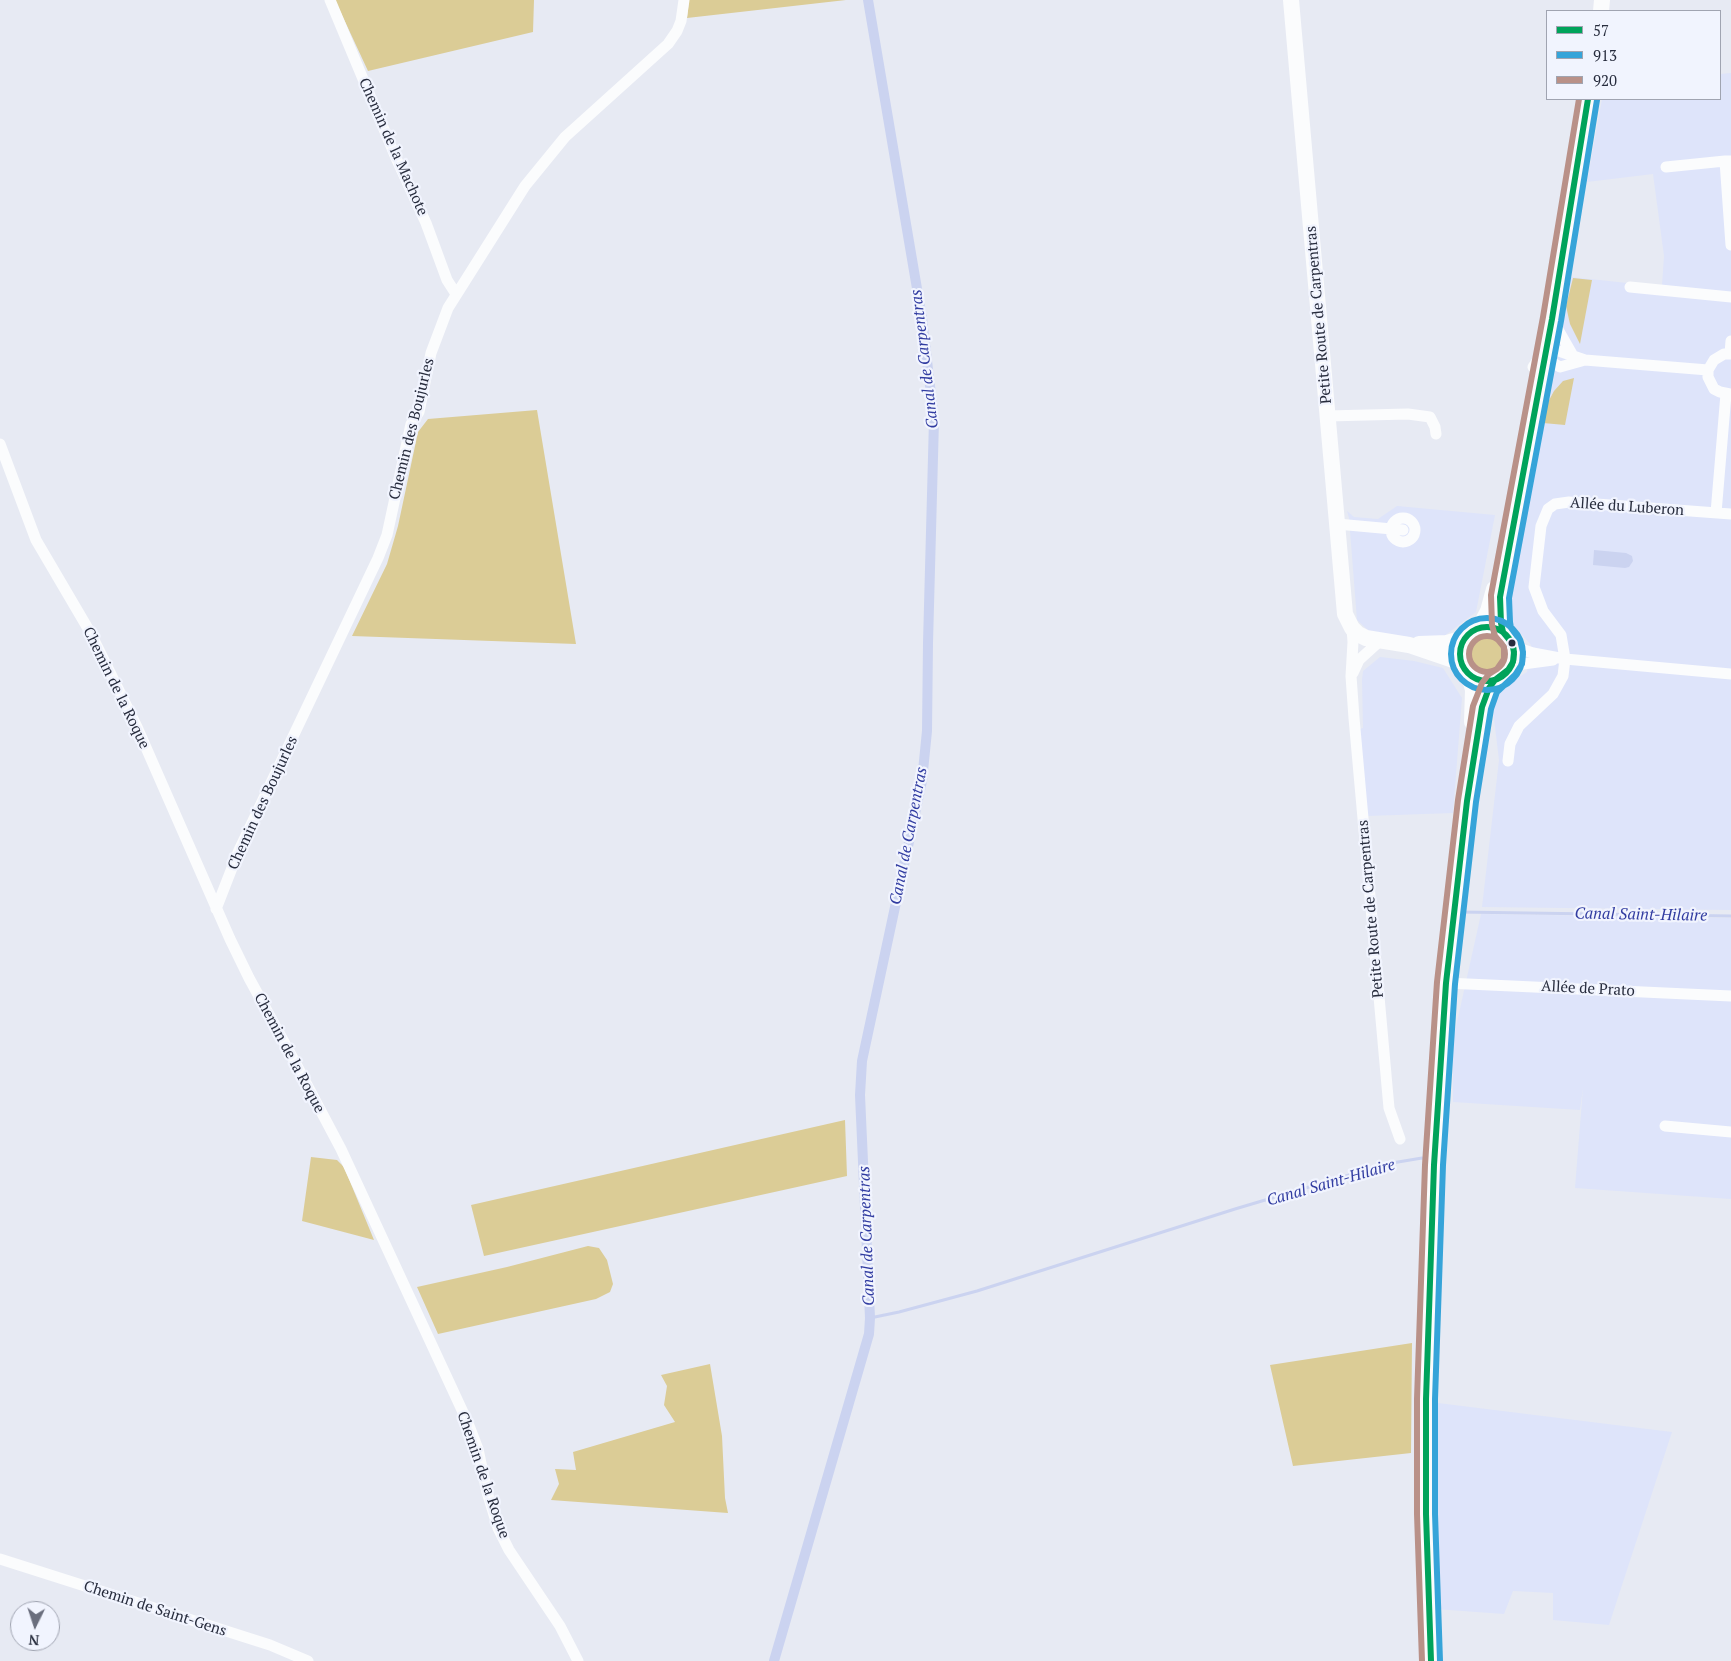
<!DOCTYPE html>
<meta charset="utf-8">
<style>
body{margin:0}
#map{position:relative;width:1731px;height:1661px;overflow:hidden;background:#e7eaf3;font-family:"PT Serif",serif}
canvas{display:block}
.legend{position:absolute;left:1546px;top:10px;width:175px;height:90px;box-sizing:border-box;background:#f1f4fe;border:1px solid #a0a4b1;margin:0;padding:6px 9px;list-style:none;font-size:15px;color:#272c3d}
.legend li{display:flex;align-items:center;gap:10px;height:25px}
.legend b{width:25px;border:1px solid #a0a4b1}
.north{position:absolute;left:10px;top:1601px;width:50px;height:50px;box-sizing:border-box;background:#f1f4fe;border:1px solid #a0a4b1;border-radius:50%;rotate:184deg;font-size:14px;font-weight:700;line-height:20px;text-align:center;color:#272c3d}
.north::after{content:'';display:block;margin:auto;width:18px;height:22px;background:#6a6e7d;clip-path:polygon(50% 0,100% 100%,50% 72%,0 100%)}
</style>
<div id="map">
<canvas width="1731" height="1661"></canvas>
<ul class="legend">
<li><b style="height:6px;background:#00a35b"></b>57</li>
<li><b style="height:6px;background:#36a4d9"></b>913</li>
<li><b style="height:6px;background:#b99188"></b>920</li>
</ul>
<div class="north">N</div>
</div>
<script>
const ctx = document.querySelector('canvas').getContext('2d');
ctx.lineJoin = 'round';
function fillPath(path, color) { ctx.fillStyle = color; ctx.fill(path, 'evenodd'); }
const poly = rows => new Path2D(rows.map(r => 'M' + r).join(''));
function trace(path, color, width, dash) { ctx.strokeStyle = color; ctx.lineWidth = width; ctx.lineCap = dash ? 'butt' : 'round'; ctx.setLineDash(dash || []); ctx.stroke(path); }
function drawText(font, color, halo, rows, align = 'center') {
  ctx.font = font + ' "PT Serif",serif'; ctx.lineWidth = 4.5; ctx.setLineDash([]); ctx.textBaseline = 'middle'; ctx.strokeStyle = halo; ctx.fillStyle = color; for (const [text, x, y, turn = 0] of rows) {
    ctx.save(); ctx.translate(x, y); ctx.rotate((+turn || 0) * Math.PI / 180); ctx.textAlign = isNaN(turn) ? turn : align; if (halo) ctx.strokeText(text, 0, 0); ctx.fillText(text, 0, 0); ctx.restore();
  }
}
fillPath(poly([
 [1731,73,1731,293,1662,285,1664,256,1653,174,1587,182,1602,99,1720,99,1720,74],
 [1571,277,1731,294,1731,910,1482,907,1499,760,1491,694,1527,672,1531,645,1507,618,1537,427],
 [1397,506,1495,515,1476,612,1439,640,1371,633,1357,620,1349,518,1347,511,1354,517,1378,519],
 [1380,657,1414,661,1443,668,1462,698,1453,813,1367,816,1360,729,1363,728,1362,680,1363,671],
 [1481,914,1731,918,1731,1199,1575,1188,1583,1088,1580,1110,1453,1102,1453,1040],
 [1438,1403,1672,1432,1609,1625,1553,1620,1553,1593,1513,1591,1504,1614,1435,1609]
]), '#dee4fa');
fillPath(poly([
 [335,0,534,0,533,32,368,71],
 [689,0,846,0,687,18],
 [1573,278,1592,280,1580,344,1570,324,1566,306],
 [1574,378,1565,425,1543,423,1546,406,1554,391,1563,381],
 [537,410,576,644,352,636,387,564,398,526,418,432,428,419],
 '1466 655a20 20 0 1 1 40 0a20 20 0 1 1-40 0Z',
 [845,1120,847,1176,484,1256,471,1205],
 [311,1157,337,1160,344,1167,374,1240,302,1221],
 [588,1246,599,1248,607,1260,613,1284,610,1292,596,1299,438,1334,417,1287,507,1267],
 [1412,1343,1411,1453,1293,1466,1270,1365],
 [710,1364,722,1436,725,1498,728,1513,551,1500,559,1484,555,1469,576,1470,573,1452,675,1422,664,1405,667,1386,661,1375]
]), '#dbcc96');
fillPath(poly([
 [1594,550,1626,553,1632,556,1633,561,1629,567,1625,568,1593,565]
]), '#cbd3f0');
trace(poly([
 [1459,912,1731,916],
 [870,1318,899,1312,977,1291,1235,1209,1386,1164,1422,1158,1429,1159]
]), '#cbd3f0', 3);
trace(poly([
 [774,1661,869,1334,870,1318,860,1095,862,1061,922,781,927,731,928,643,934,420,922,318,868,0]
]), '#cbd3f0', 10);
trace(poly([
 [330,0,396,158,426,223,447,280,456,294],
 [1731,161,1725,161,1731,245],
 [1666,167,1725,161],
 [1630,287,1731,297],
 [1552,319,1572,354],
 [1730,354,1731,341],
 [1731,354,1724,354,1714,360,1708,370,1708,377,1714,389,1720,392,1731,394],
 [1541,356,1560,367,1585,360],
 [1533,367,1543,352,1546,348,1550,348,1585,360,1708,370],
 [1327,416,1408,414,1430,417,1435,427,1436,434],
 [0,444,36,540,90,632,137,727,230,939,249,978,296,1064,341,1149,468,1423,478,1449,487,1492,498,1528,509,1550,560,1626,578,1661],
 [1716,513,1726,394],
 '1391 530a12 12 0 1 1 24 0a12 12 0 1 1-24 0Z',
 [1337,524,1403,530],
 [1352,628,1353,642,1351,676,1354,718,1389,1108,1400,1139],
 [1512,643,1518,648,1533,653,1565,659,1731,674],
 [1508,670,1523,664,1553,660],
 [1353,673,1359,660,1381,640],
 [1508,761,1510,744,1519,726,1553,694,1563,676,1565,659,1561,635,1543,611,1534,587,1541,526,1548,509,1555,504,1569,502,1731,514],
 [216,909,239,850,378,558,387,535,411,424,419,412,431,353,448,308,525,186,565,137,668,44,677,31,681,21,684,0],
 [1446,983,1731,996],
 [1665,1126,1731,1132],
 [0,1559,270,1645,308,1661]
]), '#fbfcfd', 11);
trace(poly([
 [1291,0,1345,614,1352,628,1358,634,1366,638,1409,645,1453,660,1463,667],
 [1601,11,1602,0],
 '1460 654a27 27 0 1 1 54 0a27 27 0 1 1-54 0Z',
 [1479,628,1488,611,1494,589],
 [1503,632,1500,614,1500,597,1552,319,1588,99],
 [1419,644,1447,643,1464,638],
 [1469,675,1473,690,1472,722],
 [1431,1661,1426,1514,1426,1399,1436,1110,1446,983,1467,801,1482,707,1489,688,1495,680]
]), '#fbfcfd', 16);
trace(poly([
 '1460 654a27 27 0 1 1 54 0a27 27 0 1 1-54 0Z',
 [1431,1661,1426,1514,1426,1399,1434,1165,1446,983,1467,801,1482,707,1489,688,1495,680,1508,670,1513,662,1514,652,1512,643,1503,632,1501,623,1500,597,1552,319,1588,99]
]), '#00a35b', 6);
trace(poly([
 '1451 654a36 36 0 1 1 72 0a36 36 0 1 1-72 0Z',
 [1440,1661,1435,1514,1435,1399,1443,1165,1455,984,1476,802,1491,709,1497,692,1515,675,1522,664,1523,652,1520,640,1511,628,1510,622,1509,598,1561,321,1597,100]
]), '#36a4d9', 6);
trace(poly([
 '1469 654a18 18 0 1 1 36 0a18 18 0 1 1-36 0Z',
 [1422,1661,1417,1514,1417,1399,1425,1165,1437,982,1458,800,1473,706,1482,683,1489,674,1497,669,1504,659,1504,647,1495,636,1492,625,1491,595,1543,317,1579,99]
]), '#b99188', 6);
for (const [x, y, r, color] of [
 [1512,643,4.5,"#272c3d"]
]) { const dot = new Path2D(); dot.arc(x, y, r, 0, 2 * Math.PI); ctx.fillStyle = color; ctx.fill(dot); trace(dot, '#f1f4fe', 2); }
drawText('15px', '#272c3d', '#f1f4fe', [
 ["Chemin de la Machote",393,147,66],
 ["Petite Route de Carpentras",1319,315,-95],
 ["Chemin des Boujurles",412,429,-76],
 ["Allée du Luberon",1627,507,4],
 ["Chemin de la Roque",116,688,64],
 ["Chemin des Boujurles",263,803,-65],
 ["Petite Route de Carpentras",1371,909,-95],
 ["Allée de Prato",1588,989,3],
 ["Chemin de la Roque",289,1053,62],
 ["Chemin de la Roque",483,1475,71],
 ["Chemin de Saint-Gens",155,1609,18]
]);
drawText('italic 16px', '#313ca1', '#f1f4fe', [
 ["Canal de Carpentras",925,359,-97],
 ["Canal de Carpentras",909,836,-79],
 ["Canal Saint-Hilaire",1641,915,1],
 ["Canal Saint-Hilaire",1331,1183,-16],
 ["Canal de Carpentras",867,1236,-92]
]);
</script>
